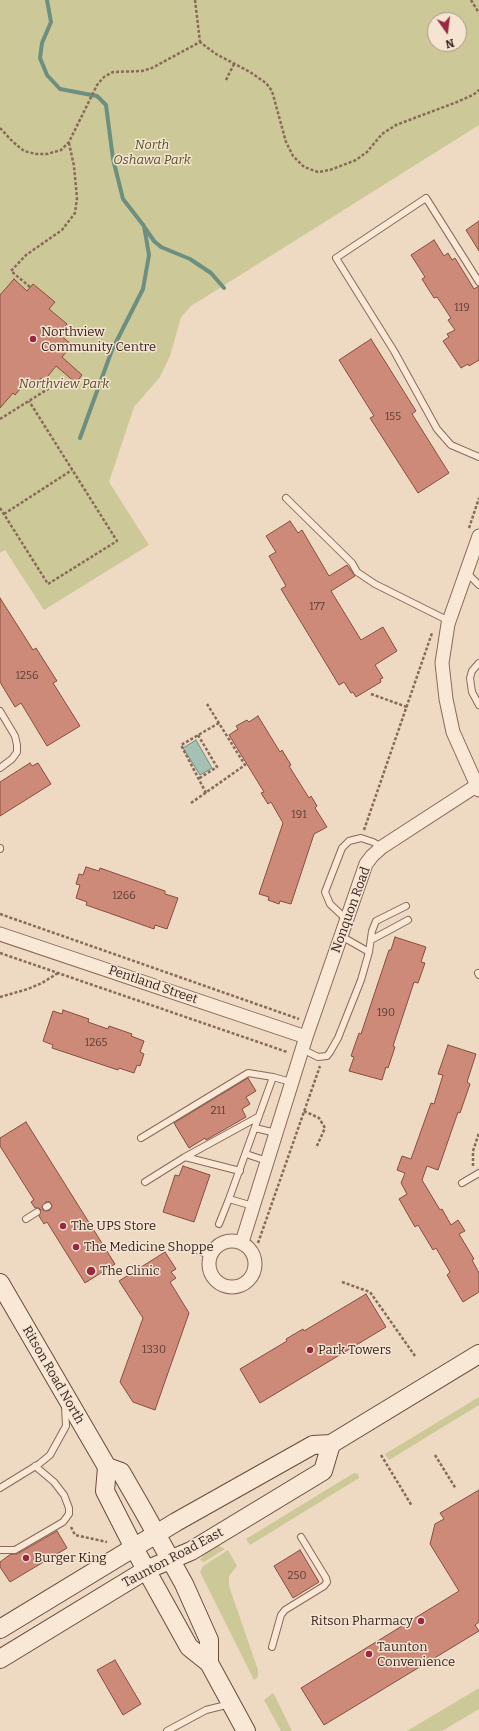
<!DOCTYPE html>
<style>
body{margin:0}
#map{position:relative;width:479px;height:1731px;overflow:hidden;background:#eed9c3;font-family:Bitter,serif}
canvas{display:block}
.north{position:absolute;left:427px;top:12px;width:40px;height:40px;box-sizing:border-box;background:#f6e4d3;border:1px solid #aa988b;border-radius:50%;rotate:166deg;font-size:11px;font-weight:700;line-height:16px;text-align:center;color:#38251e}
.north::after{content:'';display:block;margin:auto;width:14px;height:18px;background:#982940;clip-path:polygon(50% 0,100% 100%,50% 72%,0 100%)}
</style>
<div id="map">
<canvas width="479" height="1731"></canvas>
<div class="north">N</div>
</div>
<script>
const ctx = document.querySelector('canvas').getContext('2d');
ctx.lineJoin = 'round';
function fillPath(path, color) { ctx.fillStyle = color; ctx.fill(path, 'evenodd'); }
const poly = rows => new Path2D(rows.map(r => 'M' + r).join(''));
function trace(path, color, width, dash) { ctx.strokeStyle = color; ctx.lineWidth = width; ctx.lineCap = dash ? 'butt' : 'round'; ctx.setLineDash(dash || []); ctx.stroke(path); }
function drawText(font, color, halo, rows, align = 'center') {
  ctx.font = font + ' Bitter,serif'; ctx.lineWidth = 3; ctx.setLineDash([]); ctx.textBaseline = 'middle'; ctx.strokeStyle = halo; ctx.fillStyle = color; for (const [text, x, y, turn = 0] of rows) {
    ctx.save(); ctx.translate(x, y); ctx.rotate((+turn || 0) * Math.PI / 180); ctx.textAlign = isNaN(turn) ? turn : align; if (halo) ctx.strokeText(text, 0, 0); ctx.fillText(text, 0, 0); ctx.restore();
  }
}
fillPath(poly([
 [0,0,479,0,479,125,191,306,181,317,170,356,160,377,134,407,109,482,149,545,44,610,5,550,0,553],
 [435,20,459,20,459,44,435,44],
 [479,1397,479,1405,389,1460,385,1454],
 [354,1473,358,1474,359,1478,250,1545,246,1539],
 [214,1546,219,1546,225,1549,204,1562,200,1560,205,1553],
 [228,1550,237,1566,229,1576,229,1586,258,1670,258,1677,254,1680,200,1572,203,1566],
 [479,1688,479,1709,442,1731,407,1731],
 [273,1693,275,1696,292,1731,281,1731,264,1700]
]), '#cdc897');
const water = poly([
 [196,740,212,768,200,775,183,748,196,740]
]);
fillPath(water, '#a5c1b3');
trace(water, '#6c8f7f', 1);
trace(poly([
 [47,0,51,22,42,43,40,58,47,75,60,89,97,96,106,105,113,159,123,199,144,226,149,255,143,289,112,350,80,438],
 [145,228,154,241,161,247,190,259,211,273,224,288]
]), '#6c8f7f', 4);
const building = poly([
 [479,221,479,251,466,230,479,221],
 [434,240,444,256,448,253,452,260,455,258,474,289,479,286,479,360,469,366,468,364,461,368,443,341,449,337,447,334,455,330,448,320,451,318,437,297,434,298,422,279,425,277,411,255,434,240],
 [14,279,27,291,33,284,55,302,49,309,67,324,59,334,72,345,62,357,82,375,76,383,56,366,44,381,41,378,32,389,25,383,15,395,13,393,0,408,0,295,14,279],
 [371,339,416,411,412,414,449,473,418,493,370,418,374,416,339,360,371,339],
 [290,521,298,533,302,530,329,576,347,565,355,576,331,591,361,640,383,627,397,651,375,665,383,678,380,679,381,682,356,697,353,692,351,693,344,682,339,685,281,589,286,586,269,556,276,552,266,536,290,521],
 [0,598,33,650,36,648,57,681,53,683,80,726,47,746,21,703,15,707,0,682,0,598],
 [258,716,280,752,282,750,291,765,289,766,309,798,311,796,317,806,315,808,327,827,314,834,291,904,280,901,279,904,268,900,269,897,259,894,283,823,271,802,268,804,261,793,264,792,229,735,238,729,236,726,247,720,249,722,258,716],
 [30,763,32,766,38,763,51,784,0,816,0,782,30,763],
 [86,867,99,871,100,868,165,891,165,894,178,898,167,929,155,925,154,929,109,913,86,905,87,902,76,898,80,885,76,884,79,874,83,875,86,867],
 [395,937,426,947,421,962,425,963,418,983,414,982,393,1046,395,1047,388,1068,386,1067,382,1080,349,1071,354,1057,351,1056,359,1033,361,1034,389,950,391,950,395,937],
 [63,1010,89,1019,88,1022,108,1029,109,1026,132,1034,131,1036,144,1041,140,1052,144,1054,140,1066,137,1065,134,1073,119,1068,118,1070,52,1048,53,1045,43,1041,53,1011,62,1014,63,1010],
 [448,1045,476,1054,467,1082,470,1084,460,1113,458,1112,438,1170,427,1166,422,1180,440,1210,442,1209,451,1225,458,1220,465,1231,459,1234,474,1259,472,1260,479,1273,479,1292,463,1302,447,1275,450,1272,436,1248,433,1250,418,1225,415,1227,399,1199,407,1194,401,1183,405,1173,397,1170,402,1156,411,1159,431,1103,434,1104,443,1075,438,1074,448,1045],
 [248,1078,256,1091,246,1097,250,1104,242,1109,246,1117,206,1140,205,1138,189,1148,174,1123,248,1078],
 [26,1122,115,1264,85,1283,47,1222,44,1224,39,1216,41,1210,39,1208,35,1208,31,1202,34,1200,0,1146,0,1138,26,1122],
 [46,1202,50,1202,52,1206,50,1210,46,1211,43,1210,42,1207,46,1202],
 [183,1166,210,1175,194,1222,163,1212,175,1175,179,1176,183,1166],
 [165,1252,176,1269,171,1272,176,1278,170,1282,189,1313,155,1410,133,1402,120,1382,143,1318,119,1281,165,1252],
 [366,1294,386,1327,260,1403,240,1369,287,1341,286,1339,303,1329,304,1331,366,1294],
 [479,1490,479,1622,475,1625,479,1631,324,1725,301,1688,459,1591,430,1544,435,1524,444,1519,440,1513,479,1490],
 [57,1531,67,1548,10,1582,0,1567,0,1562,11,1554,17,1554,57,1531],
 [300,1550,319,1582,293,1598,274,1566,300,1550],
 [115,1660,141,1704,123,1715,97,1670,115,1660]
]);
fillPath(building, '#cd8a78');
trace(building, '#884d3f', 1);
const service = poly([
 [479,282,426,198,336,258,394,351,437,429,451,445,479,457],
 [286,498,352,563,357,572,375,584,449,621],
 [466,572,479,585],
 [479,663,472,671,470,678,472,692,479,705],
 [0,711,15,736,17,745,17,752,12,759,0,768],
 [0,849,0,848],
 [347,920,330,904,325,892,342,848,349,841,361,838,373,842,382,847],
 [341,936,369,952],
 [371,940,408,920],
 [478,973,479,975],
 [302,1049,318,1057,327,1056,330,1052,338,1038,361,980,369,952,372,931,376,921,406,906],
 [255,1128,276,1133],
 [141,1138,248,1073,273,1077],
 [246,1154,267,1161],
 [185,1157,258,1117],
 [145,1182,185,1157,240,1171],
 [462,1183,479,1173],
 [253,1206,229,1199,273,1077,291,1082],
 [46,1207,48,1206],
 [26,1219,37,1212],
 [219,1224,229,1199],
 [193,1248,210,1256],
 [0,1488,39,1464,50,1455,66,1426,65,1406],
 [0,1550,15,1550,63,1522,69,1514,69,1508,64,1495,54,1482,35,1466],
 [272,1647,281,1615,285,1610,324,1586,327,1582,326,1578,301,1537],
 [167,1731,206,1710,230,1704]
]);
const minor = poly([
 [479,536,448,624,442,663,446,699,453,732,479,790],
 [0,934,306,1037],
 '209 1264a23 23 0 1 1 46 0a23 23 0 1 1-46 0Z',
 [242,1242,306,1037,366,864,372,856,382,847,476,786]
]);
const secondary = poly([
 [0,1283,107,1467,121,1472,144,1512,184,1584,209,1640,209,1663],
 [107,1467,105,1491,134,1548,189,1647,209,1663,246,1731],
 [0,1629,176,1522,313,1445,331,1444,479,1354],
 [0,1659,146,1570,191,1551,323,1471,331,1444]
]);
trace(service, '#89695a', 8);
trace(minor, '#89695a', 15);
trace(secondary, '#6a4a3d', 20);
trace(poly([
 [195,0,200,42],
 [471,0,479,13],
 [226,80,234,64],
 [0,128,13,142,24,151,36,154,47,154,61,150,69,142,97,85,104,77,113,72,142,71,152,68,200,42,216,54,250,72,266,83,272,91,286,142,293,156,304,167,318,172,330,170,356,160,367,152,382,134,396,125,457,102,473,95,479,90],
 [30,287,11,271,26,255,62,230,75,213,77,198,74,166,69,143],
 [0,419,48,389,49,385,45,379],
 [0,508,48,584,117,541,29,401],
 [4,514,72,470],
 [469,528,479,498],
 [371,694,407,707],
 [198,735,217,767,198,779],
 [206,793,181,745,219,723],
 [191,803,245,765,207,704],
 [364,830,432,633],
 [0,914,299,1019],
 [0,953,287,1052],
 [0,997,28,989,42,983,58,973],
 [304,1111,319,1118,325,1128,316,1148],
 [473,1166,473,1151,479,1133],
 [258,1243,320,1066],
 [342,1282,370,1292,415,1356],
 [381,1455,412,1506],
 [435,1455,456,1489],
 [71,1527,75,1535,107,1542]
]), '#89695a', 2.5, [3, 2]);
trace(service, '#f9e8d6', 6);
trace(minor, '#f9e8d6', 13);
trace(secondary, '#f9e8d6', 18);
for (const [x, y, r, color] of [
 [33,339,4,"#982940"],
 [63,1226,4,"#982940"],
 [76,1247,4,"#982940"],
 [91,1271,5,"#982940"],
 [310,1350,4,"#982940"],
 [26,1558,4,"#982940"],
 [421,1621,4,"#982940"],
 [369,1654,4,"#982940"]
]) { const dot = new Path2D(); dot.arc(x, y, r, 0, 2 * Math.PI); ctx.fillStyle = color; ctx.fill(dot); trace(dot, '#f6e4d3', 1.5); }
drawText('11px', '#5d3e34', null, [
 ["119",462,308],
 ["155",393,417],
 ["177",317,607],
 ["1256",27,676],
 ["191",299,815],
 ["1266",124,896],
 ["190",386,1013],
 ["1265",96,1043],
 ["211",218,1111],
 ["1330",154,1350],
 ["250",297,1576]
]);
drawText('italic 13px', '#535524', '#f6e4d3', [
 ["North",152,145],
 ["Oshawa Park",152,160],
 ["Northview Park",64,384]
]);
drawText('13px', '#38251e', '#f6e4d3', [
 ["Northview",41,332],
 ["Community Centre",41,347],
 ["The UPS Store",71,1226],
 ["The Medicine Shoppe",84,1247],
 ["The Clinic",100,1271],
 ["Park Towers",318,1350],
 ["Burger King",34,1558],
 ["Ritson Pharmacy",413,1621,"right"],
 ["Taunton",377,1647],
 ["Convenience",377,1662]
], 'left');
drawText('13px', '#38251e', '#f6e4d3', [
 ["Nonquon Road",351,910,-70],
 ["Pentland Street",153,985,19],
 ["Ritson Road North",53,1375,60],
 ["Taunton Road East",173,1558,-28]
]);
</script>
